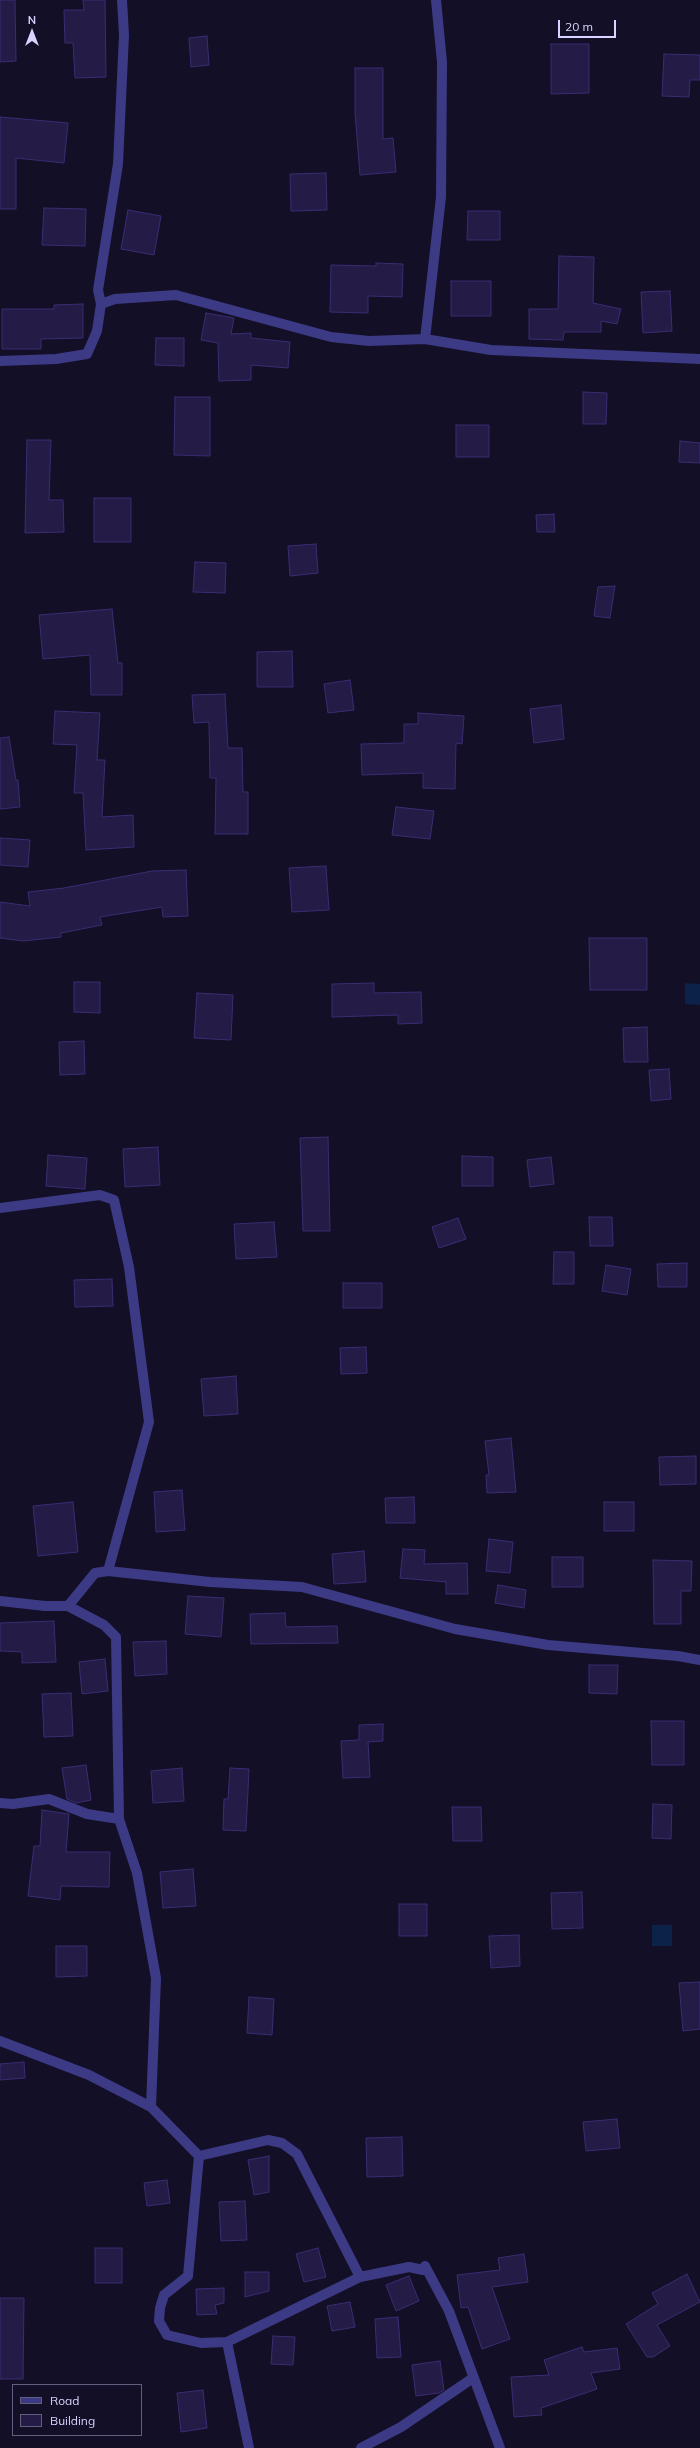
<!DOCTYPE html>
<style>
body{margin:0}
#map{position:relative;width:700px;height:2448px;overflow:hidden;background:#130f26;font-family:Mulish,sans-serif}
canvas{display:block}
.legend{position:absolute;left:12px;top:2384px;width:130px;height:52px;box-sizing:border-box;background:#130f26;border:1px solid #625e7d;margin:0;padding:5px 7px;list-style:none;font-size:12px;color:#d9d4ff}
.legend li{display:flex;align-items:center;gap:8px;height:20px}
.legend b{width:20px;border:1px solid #625e7d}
.north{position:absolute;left:12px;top:12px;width:40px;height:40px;-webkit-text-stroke:3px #130f26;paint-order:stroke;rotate:0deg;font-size:11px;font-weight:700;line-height:16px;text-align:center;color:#d9d4ff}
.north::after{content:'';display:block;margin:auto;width:14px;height:18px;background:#d9d4ff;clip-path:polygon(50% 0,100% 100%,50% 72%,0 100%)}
.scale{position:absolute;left:558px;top:20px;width:58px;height:18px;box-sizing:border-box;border:2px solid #d9d4ff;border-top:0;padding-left:5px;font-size:12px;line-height:14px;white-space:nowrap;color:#d9d4ff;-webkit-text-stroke:3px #130f26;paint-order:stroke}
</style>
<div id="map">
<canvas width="700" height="2448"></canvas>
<ul class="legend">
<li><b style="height:5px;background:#3d3a85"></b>Road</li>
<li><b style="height:11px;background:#241b47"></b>Building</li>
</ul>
<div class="north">N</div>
<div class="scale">20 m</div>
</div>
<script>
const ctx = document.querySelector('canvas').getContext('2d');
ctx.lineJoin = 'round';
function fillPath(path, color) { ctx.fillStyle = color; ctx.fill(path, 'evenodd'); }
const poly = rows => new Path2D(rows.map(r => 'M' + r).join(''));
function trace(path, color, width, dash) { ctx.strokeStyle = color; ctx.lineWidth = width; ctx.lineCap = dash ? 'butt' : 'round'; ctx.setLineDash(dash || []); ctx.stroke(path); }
fillPath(poly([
 [685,983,700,984,700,1005,685,1004],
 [652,1925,672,1925,672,1946,652,1946]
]), '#0c2248');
const building = poly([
 [0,0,15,0,16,61,0,62,0,0],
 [83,0,105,0,106,77,75,78,73,43,65,43,64,10,84,10,83,0],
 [207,36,209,65,191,67,189,38,207,36],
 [551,44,589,44,589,93,551,94,551,44],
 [664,54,700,55,700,80,690,80,689,97,662,96,664,54],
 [355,68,383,68,383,139,393,138,396,172,360,175,355,112,355,68],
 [0,117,68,123,64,163,16,158,16,209,0,209,0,117],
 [326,173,327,210,291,211,290,174,326,173],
 [44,208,86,209,85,246,42,245,44,208],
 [128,210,161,216,154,255,121,249,128,210],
 [468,211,500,211,500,240,467,240,468,211],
 [559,256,594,257,593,303,621,309,617,324,601,321,601,332,564,332,563,340,529,339,529,309,558,309,559,256],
 [376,263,403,264,402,297,368,296,368,313,330,312,331,265,376,266,376,263],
 [451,281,491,281,491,316,451,316,451,281],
 [670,291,672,331,643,333,641,292,670,291],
 [83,304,83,338,41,339,41,349,2,349,2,309,54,309,54,305,83,304],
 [206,313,234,318,231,334,251,333,251,338,290,342,288,368,251,365,251,380,219,381,218,343,201,340,206,313],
 [156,338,184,338,184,366,155,365,156,338],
 [583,392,607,393,606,424,583,424,583,392],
 [175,397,210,397,210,456,174,455,175,397],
 [456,425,489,425,489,457,456,457,456,425],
 [27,440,51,440,49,500,63,500,64,532,25,533,27,440],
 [680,441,700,443,700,463,679,462,680,441],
 [94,498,131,498,131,542,94,542,94,498],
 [554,514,555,532,537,532,536,515,554,514],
 [316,544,318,573,290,576,288,546,316,544],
 [195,562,226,563,225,593,193,592,195,562],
 [615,586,610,618,594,616,598,587,615,586],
 [112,609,118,663,122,663,122,695,91,695,90,655,43,659,39,615,112,609],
 [292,651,293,687,257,687,257,652,292,651],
 [350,680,354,710,328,713,324,684,350,680],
 [225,694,228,748,242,748,243,792,248,792,248,834,215,834,216,778,210,778,209,722,194,723,192,695,225,694],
 [561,705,564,739,534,743,530,709,561,705],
 [55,711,100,713,97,760,105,760,102,817,133,815,134,847,86,850,83,793,74,793,77,745,53,744,55,711],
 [418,713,464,716,462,744,456,743,455,789,423,788,423,773,362,775,361,744,404,743,404,724,418,724,418,713],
 [9,737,16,780,18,780,20,807,0,809,0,738,9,737],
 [396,807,434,811,430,839,392,835,396,807],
 [0,838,30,840,28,867,0,865,0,838],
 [326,866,329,910,292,912,289,868,326,866],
 [186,870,188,916,163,917,162,907,100,917,102,925,61,933,61,937,23,941,0,938,0,902,30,906,28,892,64,888,152,871,186,870],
 [589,938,647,938,647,990,590,990,589,938],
 [74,982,100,982,100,1013,74,1012,74,982],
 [374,983,374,993,421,992,422,1023,398,1024,398,1015,332,1017,332,984,374,983],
 [197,993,233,995,231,1040,194,1038,197,993],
 [647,1027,648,1062,624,1062,623,1028,647,1027],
 [84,1041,85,1074,60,1075,59,1042,84,1041],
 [669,1069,671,1099,651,1101,649,1070,669,1069],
 [328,1137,330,1231,303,1231,300,1138,328,1137],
 [158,1147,160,1185,125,1187,123,1149,158,1147],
 [48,1155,87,1158,85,1189,46,1186,48,1155],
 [462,1156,493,1157,493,1186,462,1186,462,1156],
 [551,1157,554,1184,530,1187,527,1160,551,1157],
 [589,1217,612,1217,613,1246,590,1246,589,1217],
 [458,1218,466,1239,439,1248,432,1227,458,1218],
 [274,1222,277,1257,236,1259,234,1224,274,1222],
 [554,1252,574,1252,574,1284,553,1284,554,1252],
 [687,1263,687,1287,658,1287,657,1264,687,1263],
 [606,1265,631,1269,627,1295,602,1291,606,1265],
 [112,1279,113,1306,75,1307,74,1280,112,1279],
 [343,1283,382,1283,382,1308,343,1308,343,1283],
 [366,1347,367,1373,341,1374,340,1348,366,1347],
 [236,1376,238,1414,204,1416,201,1379,236,1376],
 [511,1438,516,1492,487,1493,486,1475,489,1475,485,1441,511,1438],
 [696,1456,696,1484,660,1485,659,1457,696,1456],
 [182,1490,185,1530,156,1532,154,1492,182,1490],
 [414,1497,415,1523,386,1523,385,1498,414,1497],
 [73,1502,78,1552,38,1556,33,1506,73,1502],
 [604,1502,634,1502,634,1531,604,1531,604,1502],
 [489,1539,513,1542,510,1573,486,1571,489,1539],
 [403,1549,425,1550,424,1564,467,1563,468,1594,446,1594,446,1582,400,1578,403,1549],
 [364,1551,366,1582,334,1584,332,1554,364,1551],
 [552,1557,583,1557,583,1587,552,1587,552,1557],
 [653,1560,692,1561,691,1591,681,1591,681,1624,654,1624,653,1560],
 [498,1585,526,1590,524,1608,495,1603,498,1585],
 [188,1596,224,1598,221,1637,185,1634,188,1596],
 [285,1613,286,1627,337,1626,338,1643,251,1644,250,1614,285,1613],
 [54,1621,56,1662,22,1663,22,1652,0,1651,0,1623,54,1621],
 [166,1641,167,1674,135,1676,133,1642,166,1641],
 [105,1659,108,1691,82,1694,79,1662,105,1659],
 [589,1665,618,1665,617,1694,589,1693,589,1665],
 [71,1693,73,1736,44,1737,42,1694,71,1693],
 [651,1721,684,1721,684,1765,652,1765,651,1721],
 [383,1724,383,1741,368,1742,370,1777,343,1778,341,1741,359,1740,359,1725,383,1724],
 [86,1765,91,1800,76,1803,67,1799,62,1768,86,1765],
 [182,1768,184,1801,153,1803,151,1771,182,1768],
 [230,1768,249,1769,246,1831,223,1830,224,1799,228,1799,230,1768],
 [653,1804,672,1805,671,1839,652,1838,653,1804],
 [452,1807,481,1807,482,1841,453,1841,452,1807],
 [42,1810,69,1814,66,1852,110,1852,109,1887,61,1886,60,1900,28,1896,34,1846,40,1846,42,1810],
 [193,1869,196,1906,163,1908,160,1872,193,1869],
 [582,1892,583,1928,552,1929,551,1893,582,1892],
 [399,1904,427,1904,427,1936,399,1936,399,1904],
 [519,1935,520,1966,491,1968,489,1936,519,1935],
 [56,1946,87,1946,87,1976,56,1977,56,1946],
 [700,1982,700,2029,683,2031,679,1983,700,1982],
 [249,1997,274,1999,272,2035,247,2033,249,1997],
 [24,2062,25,2078,0,2080,0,2064,24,2062],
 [617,2119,620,2148,586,2151,583,2122,617,2119],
 [402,2137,403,2176,367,2177,366,2138,402,2137],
 [269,2156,269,2192,254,2195,248,2160,269,2156],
 [167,2180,170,2203,147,2206,144,2183,167,2180],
 [245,2201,247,2240,221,2241,219,2202,245,2201],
 [95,2248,122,2248,122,2283,95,2283,95,2248],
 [318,2248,326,2277,304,2282,296,2254,318,2248],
 [524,2254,528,2282,492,2287,510,2339,482,2349,468,2307,461,2308,457,2275,500,2270,498,2258,524,2254],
 [245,2272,269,2272,269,2291,245,2297,245,2272],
 [687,2274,700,2302,657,2325,670,2346,653,2357,647,2357,626,2324,658,2304,652,2293,687,2274],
 [409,2276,419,2301,396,2311,386,2285,409,2276],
 [224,2288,224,2303,215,2305,217,2314,197,2315,196,2289,224,2288],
 [0,2298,24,2298,23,2379,0,2379,0,2298],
 [350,2302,355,2327,332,2331,327,2306,350,2302],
 [398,2317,401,2357,377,2358,375,2319,398,2317],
 [273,2336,295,2337,293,2365,271,2364,273,2336],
 [582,2347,584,2352,617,2348,620,2369,591,2373,597,2389,541,2408,542,2415,514,2417,511,2377,549,2375,544,2360,582,2347],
 [440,2361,444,2390,439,2393,416,2396,412,2365,440,2361],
 [203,2390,207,2428,181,2432,177,2393,203,2390]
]);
fillPath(building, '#241b47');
trace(building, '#3b2d73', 1);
trace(poly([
 [101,304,98,290,118,164,124,35,122,0],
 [425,339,441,197,442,62,436,0],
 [0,361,56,359,87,354,97,331,101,304,115,299,176,295,331,337,369,341,425,339,491,350,700,359],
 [0,1208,100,1195,114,1200,129,1267,149,1422,108,1571],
 [0,1601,45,1606,68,1606,95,1573,108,1571,210,1582,302,1587,455,1629,548,1645,678,1656,700,1660],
 [68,1606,104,1625,116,1637,119,1819,137,1873,156,1978,151,2107],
 [0,1803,13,1804,49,1799,87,1814,119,1819],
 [0,2041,89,2075,151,2107,199,2156,188,2276,164,2295,160,2308,159,2321,167,2335,201,2343,227,2342,360,2277],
 [199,2156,268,2140,282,2143,297,2154,360,2277,409,2267,423,2270,425,2266,449,2311,500,2448],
 [227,2342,249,2448],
 [361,2448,401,2427,473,2378]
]), '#3d3a85', 10);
</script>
